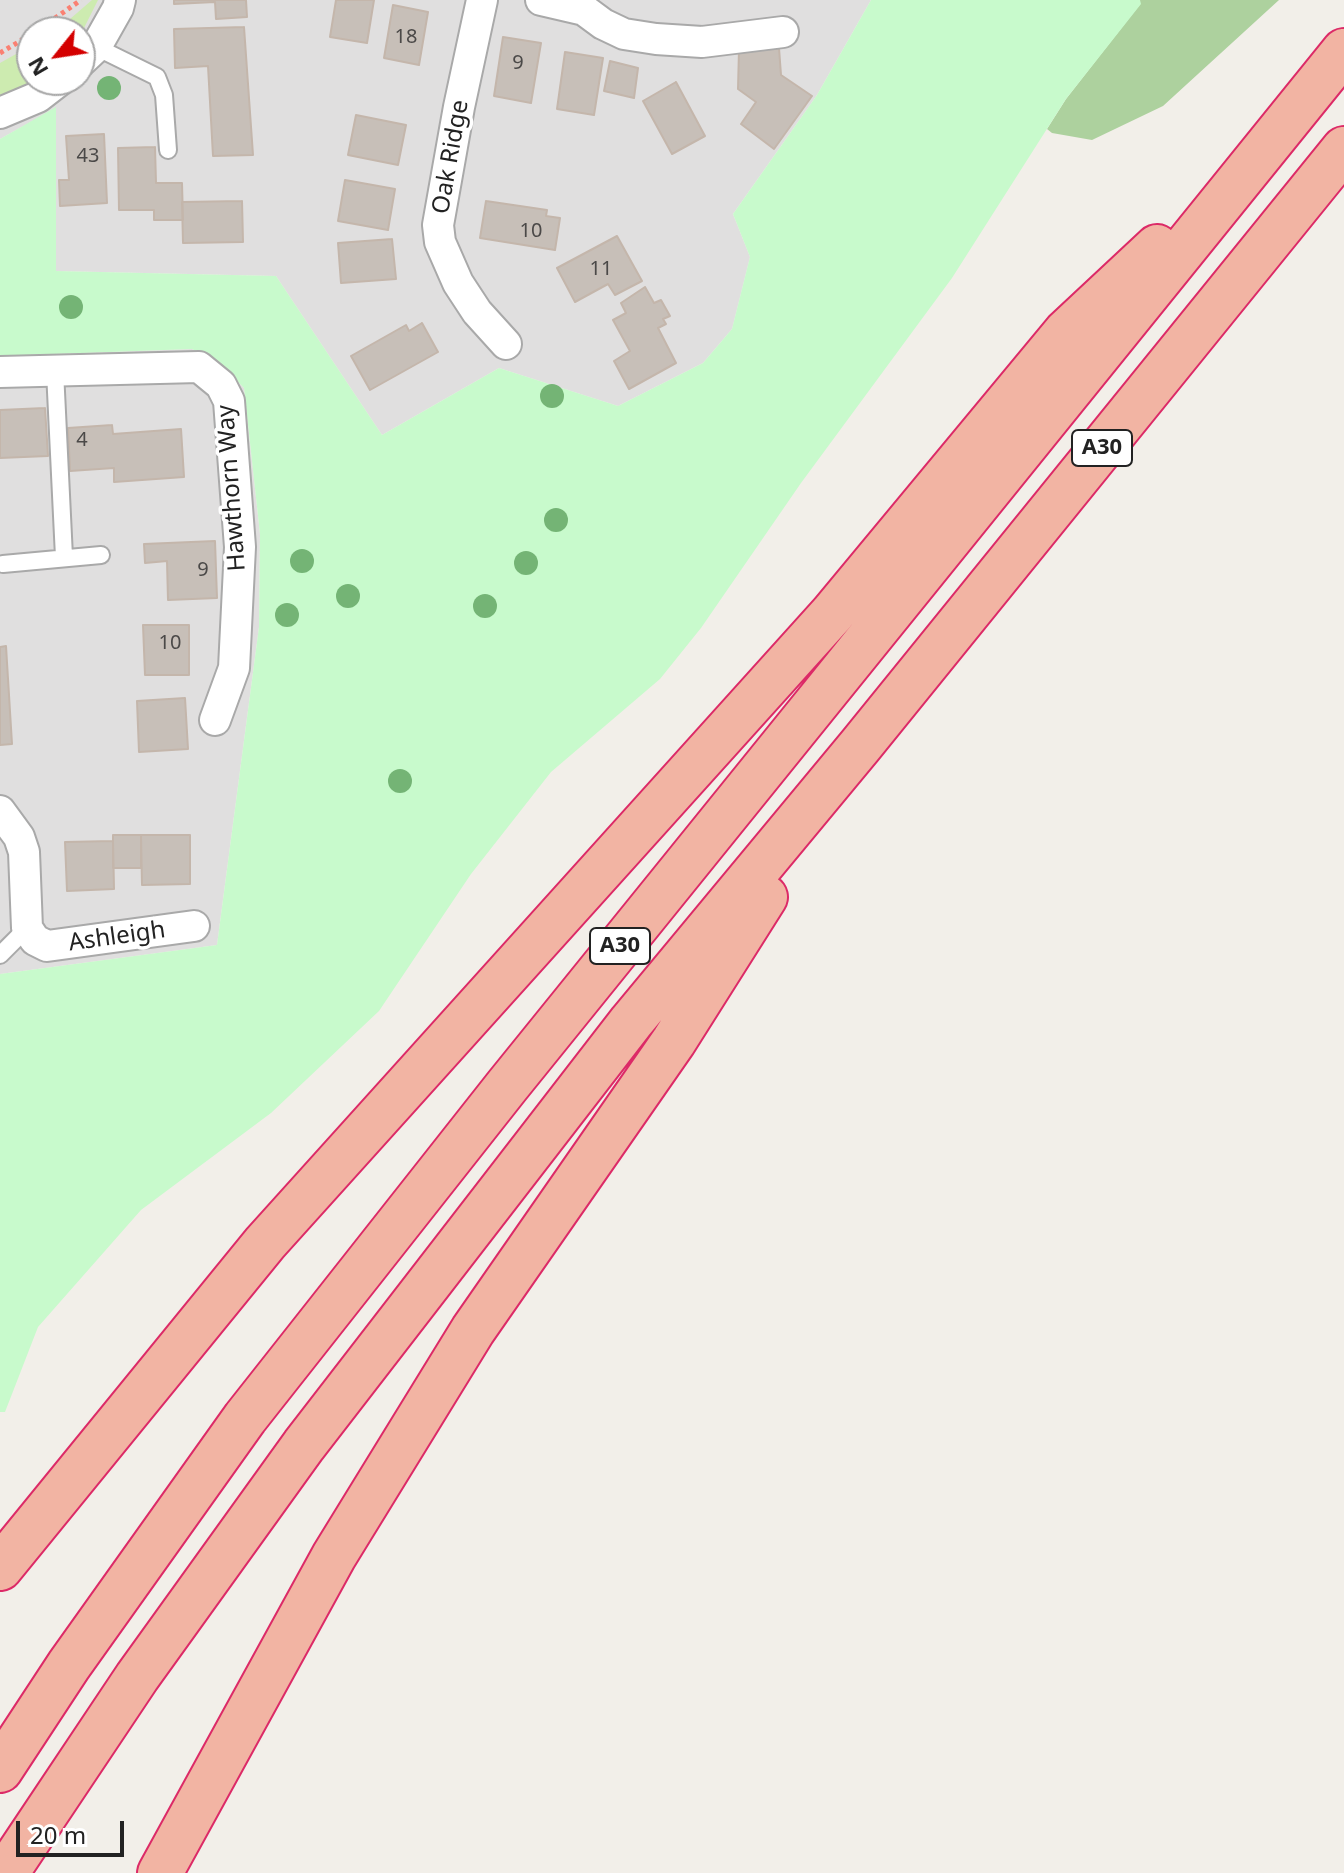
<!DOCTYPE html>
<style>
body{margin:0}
#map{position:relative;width:1344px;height:1873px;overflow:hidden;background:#f2efe9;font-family:"Noto Sans",sans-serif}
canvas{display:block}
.north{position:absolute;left:16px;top:16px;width:80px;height:80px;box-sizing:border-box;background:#fff;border:2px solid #a7a7a7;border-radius:50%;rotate:240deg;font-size:22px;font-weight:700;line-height:32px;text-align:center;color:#222}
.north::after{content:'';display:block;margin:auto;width:28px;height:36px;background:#d40000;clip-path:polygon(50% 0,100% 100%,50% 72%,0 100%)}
.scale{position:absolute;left:16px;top:1821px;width:108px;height:36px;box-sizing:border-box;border:4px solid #222;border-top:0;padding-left:10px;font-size:24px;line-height:28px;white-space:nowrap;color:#222;-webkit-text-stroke:6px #fff;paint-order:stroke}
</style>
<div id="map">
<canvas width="1344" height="1873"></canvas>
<div class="north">N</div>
<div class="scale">20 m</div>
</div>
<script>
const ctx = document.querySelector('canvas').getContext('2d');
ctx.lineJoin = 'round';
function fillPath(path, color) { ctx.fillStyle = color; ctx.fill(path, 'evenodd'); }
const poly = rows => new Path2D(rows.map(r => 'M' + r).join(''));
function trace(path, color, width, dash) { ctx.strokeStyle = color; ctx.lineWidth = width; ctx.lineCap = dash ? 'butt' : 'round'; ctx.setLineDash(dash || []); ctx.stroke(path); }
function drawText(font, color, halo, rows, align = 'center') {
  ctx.font = font + ' "Noto Sans",sans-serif'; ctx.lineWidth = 7; ctx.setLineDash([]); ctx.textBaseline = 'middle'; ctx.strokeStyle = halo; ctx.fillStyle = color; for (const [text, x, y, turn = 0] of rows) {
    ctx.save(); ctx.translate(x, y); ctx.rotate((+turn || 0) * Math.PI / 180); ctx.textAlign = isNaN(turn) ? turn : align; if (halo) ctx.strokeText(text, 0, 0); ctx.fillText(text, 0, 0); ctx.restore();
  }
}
fillPath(poly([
 [0,0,871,0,817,95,733,214,750,257,732,329,703,363,618,406,499,368,382,435,276,276,56,271,56,108,0,139],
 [32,32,80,32,80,80,32,80],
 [192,349,219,363,244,388,260,534,259,627,217,945,0,974,0,356]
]), '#e0dfdf');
fillPath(poly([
 [92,0,98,0,80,36,80,32,55,32],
 [32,45,32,80,38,80,0,99,0,63]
]), '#cdebb0');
fillPath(poly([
 [1140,0,1279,0,1163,106,1092,140,1052,133,1047,129,1066,99,1140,4]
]), '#add19e');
fillPath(poly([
 [871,0,1140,0,1141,4,1066,99,952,278,801,483,701,628,660,679,551,772,471,874,379,1011,271,1113,141,1210,38,1327,5,1412,0,1412,0,974,217,945,259,627,260,534,244,388,219,363,192,349,0,356,0,139,56,107,56,271,276,276,382,435,499,368,618,406,703,363,732,329,750,257,733,214,817,95]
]), '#c8facc');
const building = poly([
 [174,0,246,0,247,17,216,19,215,2,174,4,174,0],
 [336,0,374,0,367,43,330,37,336,0],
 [393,5,428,12,419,65,384,58,393,5],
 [244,27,253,155,213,156,208,66,175,68,174,29,244,27],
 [503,37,541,43,531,103,494,96,503,37],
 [779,48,781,75,812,96,774,149,741,124,756,102,738,89,739,49,779,48],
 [565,52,603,58,594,115,557,109,565,52],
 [610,61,638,68,634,98,604,91,610,61],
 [676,82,705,136,672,154,643,101,676,82],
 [356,115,406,125,398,165,348,155,356,115],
 [104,134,107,203,60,206,59,180,69,180,66,136,104,134],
 [155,147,156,183,182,183,183,220,154,220,154,210,119,210,118,148,155,147],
 [345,180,395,189,388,230,338,221,345,180],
 [242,201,243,242,183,243,182,202,242,201],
 [486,201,547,210,546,216,560,218,555,250,480,238,486,201],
 [617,236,642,281,615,295,608,284,575,302,557,268,617,236],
 [392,239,396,279,341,283,338,243,392,239],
 [645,287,654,303,661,300,670,316,663,319,666,324,658,328,676,363,629,389,614,361,630,351,613,320,626,313,621,303,645,287],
 [422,323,438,352,370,390,351,356,406,325,409,331,422,323],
 [45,408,48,456,0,458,0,410,45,408],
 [112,425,113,434,181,429,184,477,114,482,114,468,70,471,68,428,112,425],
 [215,541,217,598,168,600,167,561,145,563,144,544,215,541],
 [143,625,189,625,189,675,145,675,143,625],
 [6,646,12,744,0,745,0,647,6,646],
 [185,698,188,749,139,752,137,701,185,698],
 [113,835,141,835,141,868,113,868,113,835],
 [141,835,190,835,190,884,142,885,141,835],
 [113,841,114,889,67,891,65,842,113,841]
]);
fillPath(building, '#c7bfb8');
trace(building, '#c4b6ab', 2);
const service = poly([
 [96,47,157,77,164,95,168,150],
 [55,371,64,557],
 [3,564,101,555],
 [0,955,27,928]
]);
const minor = poly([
 [482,0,459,107,438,225,440,242,458,283,477,312,506,344],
 [541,0,584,10,603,24,624,34,656,39,702,42,783,32],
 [80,62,96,47,118,8,120,0],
 [0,113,38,97,60,80],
 [0,372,199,367,221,385,229,401,240,547,234,668,215,720],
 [0,811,19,837,24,852,27,928,35,940,47,946,194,926]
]);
const trunk = poly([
 [0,1568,265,1243,832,614,1066,332,1157,247],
 [0,1770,69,1665,245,1418,507,1086,1344,51],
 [6,1873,137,1677,304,1445,631,1022,860,746,1344,149],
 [160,1873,334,1556,473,1330,674,1041,765,897]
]);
trace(service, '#a9a9a9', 20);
trace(minor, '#a9a9a9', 34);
trace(trunk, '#dc2a67', 48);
trace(poly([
 [35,32,81,0],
 [0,53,32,34]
]), '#fa8072', 5, [4, 4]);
trace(service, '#fff', 16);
trace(minor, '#fff', 30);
trace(trunk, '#f2b4a3', 44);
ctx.fillStyle = '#74b475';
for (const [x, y] of [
 [109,88],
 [71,307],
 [552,396],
 [556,520],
 [302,561],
 [526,563],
 [348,596],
 [485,606],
 [287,615],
 [400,781]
]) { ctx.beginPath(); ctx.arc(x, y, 12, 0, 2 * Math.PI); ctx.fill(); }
drawText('20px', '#4b4948', null, [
 ["18",406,37],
 ["9",518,63],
 ["43",88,156],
 ["10",531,231],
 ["11",601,269],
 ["4",82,440],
 ["9",203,570],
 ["10",170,643]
]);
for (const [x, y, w] of [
 [1102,448,60],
 [620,946,60]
]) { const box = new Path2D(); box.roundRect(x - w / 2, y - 18, w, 36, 6); ctx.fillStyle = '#fff'; ctx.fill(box); trace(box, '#222', 2); }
drawText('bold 22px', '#222', null, [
 ["A30",1102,448],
 ["A30",620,946]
]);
drawText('24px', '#222', '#fff', [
 ["Oak Ridge",451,157,-80],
 ["Hawthorn Way",232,488,-94],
 ["Ashleigh",117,937,-8]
]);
</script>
